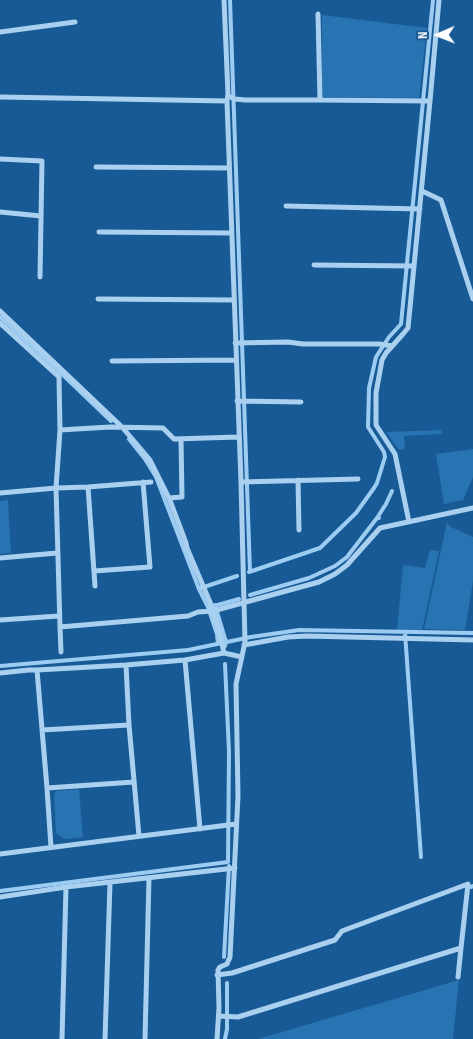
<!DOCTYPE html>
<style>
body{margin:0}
#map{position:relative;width:473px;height:1039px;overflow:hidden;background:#185a95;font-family:"Sofia Sans Condensed",sans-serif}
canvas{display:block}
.north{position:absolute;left:413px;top:10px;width:50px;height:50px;-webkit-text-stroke:4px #185a95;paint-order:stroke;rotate:269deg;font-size:14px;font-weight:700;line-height:20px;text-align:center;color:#fff}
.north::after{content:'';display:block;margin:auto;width:18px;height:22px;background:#fff;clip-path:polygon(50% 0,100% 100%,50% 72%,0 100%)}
</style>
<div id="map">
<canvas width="473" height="1039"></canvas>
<div class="north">N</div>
</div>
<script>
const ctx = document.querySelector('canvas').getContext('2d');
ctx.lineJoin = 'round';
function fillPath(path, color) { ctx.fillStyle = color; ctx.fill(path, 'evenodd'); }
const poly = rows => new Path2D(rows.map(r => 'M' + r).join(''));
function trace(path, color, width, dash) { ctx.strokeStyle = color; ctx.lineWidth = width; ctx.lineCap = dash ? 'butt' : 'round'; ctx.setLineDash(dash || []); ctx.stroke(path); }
fillPath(poly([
 [322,15,427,28,419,98,322,97],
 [441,430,442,434,404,436,405,449,399,450,386,432],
 [473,449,473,477,463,500,444,504,436,454],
 [8,500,11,553,0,554,0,501],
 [447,522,451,527,473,537,473,581,465,630,424,629],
 [430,550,439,551,422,630,397,630,403,565,425,568],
 [79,789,83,837,64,839,56,833,54,795,56,791],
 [459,980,453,1039,258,1039]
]), '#2873b1');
trace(poly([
 [230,0,250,571],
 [0,317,64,376,111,421],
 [129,439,145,459,156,477,199,589,208,607,217,634,218,644],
 [377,518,386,504,392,491],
 [249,572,320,548,356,513,374,488,377,483,385,457,384,452,368,427,369,388,376,357,389,337,401,324,433,0],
 [201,588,237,576],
 [250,595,309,578,335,566,347,557,377,518,379,518],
 [215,605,226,642,225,646],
 [214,606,239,599],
 [405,633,421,857],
 [0,666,188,650,251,637,299,630,473,633],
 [471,887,473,886],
 [0,891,228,862,229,752,225,664],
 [224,957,229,866],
 [225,1039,227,1029,227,983]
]), '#9dccf3', 4);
trace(poly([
 [318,14,320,100],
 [0,32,75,22],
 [228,96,235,99,245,100,320,100,430,101],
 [0,97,227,101],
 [0,159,42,161,40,277],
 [96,167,229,168],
 [422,191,441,200,473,299],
 [286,206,420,209],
 [0,212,41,216],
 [99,232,232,233],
 [314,265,414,266],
 [98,299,234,300],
 [0,311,122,427,150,460,169,498,186,543,187,548,212,607,221,639,224,653],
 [0,323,59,377,60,430],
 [235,343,288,342,303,344,380,344,392,346],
 [112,361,236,360],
 [237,401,301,402],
 [238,437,174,439,163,428,110,427,60,430,56,488,60,627,188,616,198,612,213,611,319,582,335,574,347,565,380,528,473,508],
 [298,480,299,530],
 [241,482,358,479],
 [88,487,95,586],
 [0,493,56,488,88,487,151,482],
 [169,498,182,497,181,439],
 [409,522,395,454,376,425,376,393,382,360,386,353,403,334,408,328,430,101,439,0],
 [0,558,57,553],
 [94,571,150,567,143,482],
 [0,620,59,616],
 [60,627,61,652],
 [244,645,288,637,307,636,473,640],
 [185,660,200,829],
 [126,665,129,725,139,836],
 [37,670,47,788,51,847],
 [0,673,29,670,37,670,126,665,185,660,224,653,242,657],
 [42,730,129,725],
 [47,788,134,782],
 [0,854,236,824],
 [0,897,66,887,235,868],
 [217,975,232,973,335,940,342,931,468,884,461,948,238,1017,219,1016],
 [458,977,461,948],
 [62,1039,66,887],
 [105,1039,110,883],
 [145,1039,149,878],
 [217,1039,219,1008,218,970,220,967,227,964,230,957,238,796,236,684,245,642,241,482,227,101,228,94,224,0]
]), '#aad0f0', 5);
</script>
